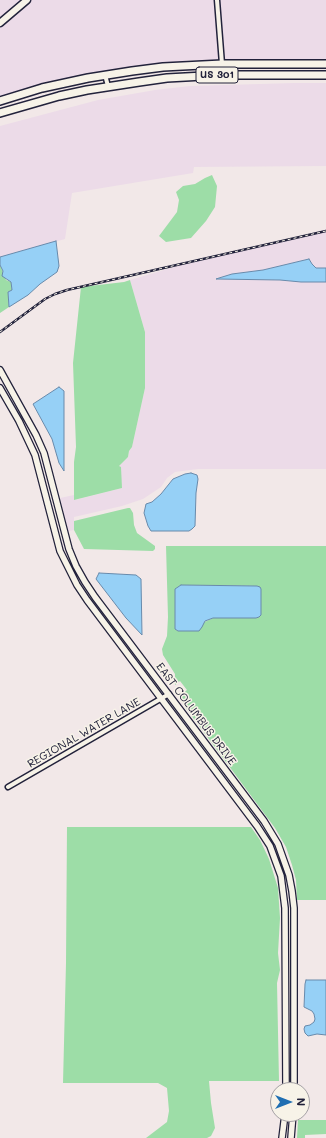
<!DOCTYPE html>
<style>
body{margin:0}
#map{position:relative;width:326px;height:1138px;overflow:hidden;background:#f2e8e8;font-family:Mali,sans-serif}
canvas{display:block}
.north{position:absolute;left:270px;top:1082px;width:40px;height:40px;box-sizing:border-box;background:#f7f3e8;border:1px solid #a29fa3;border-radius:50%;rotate:90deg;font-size:11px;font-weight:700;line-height:16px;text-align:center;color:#22223b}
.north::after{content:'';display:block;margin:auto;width:14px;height:18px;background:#1f6fb2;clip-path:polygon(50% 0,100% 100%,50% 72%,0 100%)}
</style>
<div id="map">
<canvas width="326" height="1138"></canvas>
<div class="north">N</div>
</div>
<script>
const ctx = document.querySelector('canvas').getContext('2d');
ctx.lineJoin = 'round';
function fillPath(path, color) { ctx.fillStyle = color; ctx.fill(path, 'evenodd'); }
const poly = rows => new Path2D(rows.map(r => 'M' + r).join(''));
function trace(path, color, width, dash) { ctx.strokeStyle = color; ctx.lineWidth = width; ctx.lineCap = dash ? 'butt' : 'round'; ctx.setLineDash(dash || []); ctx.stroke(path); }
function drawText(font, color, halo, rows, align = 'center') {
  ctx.font = font + ' Mali,sans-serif'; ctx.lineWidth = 3; ctx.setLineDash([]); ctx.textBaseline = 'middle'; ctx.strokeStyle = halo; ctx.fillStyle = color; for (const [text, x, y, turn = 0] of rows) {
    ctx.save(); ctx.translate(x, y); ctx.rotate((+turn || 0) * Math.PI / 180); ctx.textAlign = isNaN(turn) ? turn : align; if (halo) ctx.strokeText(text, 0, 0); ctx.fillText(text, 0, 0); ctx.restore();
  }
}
fillPath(poly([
 [0,0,24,0,0,21],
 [31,0,215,0,219,60,190,60,112,71,0,99,0,26],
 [219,0,326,0,326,59,224,60],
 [295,83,326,83,326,166,194,167,193,173,72,193,65,239,0,257,0,126,98,100,155,90,190,86],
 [326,229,326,268,316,268,312,265,309,259,263,270,232,274,217,279,280,280,301,282,326,282,326,469,198,469,175,472,167,478,161,487,143,499,122,506,74,517,74,530,68,531,60,498,74,495,75,500,122,488,119,466,128,457,129,451,132,447,145,388,145,332,130,280,174,267,316,233]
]), '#ecdbe8');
fillPath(poly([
 [212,175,217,186,215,207,206,221,191,238,166,242,159,236,177,212,179,200,176,192,183,186,195,184,205,178],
 [0,265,6,280,11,282,12,290,8,292,9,307,0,313],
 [130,280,145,332,145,388,132,447,129,451,128,457,119,466,121,467,122,488,74,500,74,462,76,447,73,363,81,287,124,282],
 [128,508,130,508,133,513,134,525,137,533,155,546,155,549,153,551,84,549,74,530,74,521],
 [166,546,326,546,326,900,297,900,296,880,292,865,286,847,275,828,185,707,180,695,187,690,180,681,175,685,175,674,163,655,162,649,167,636,168,617],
 [181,585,257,586,261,589,261,615,259,617,256,618,213,618,186,631,178,631,175,629,175,590],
 [67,827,251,827,260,840,269,859,278,888,280,918,278,953,280,970,277,983,279,1081,209,1081,211,1103,215,1128,211,1136,207,1138,146,1138,167,1122,169,1111,167,1088,158,1083,63,1083,66,963],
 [298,1120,326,1120,326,1134,305,1135,305,1138,297,1138]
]), '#9ddda7');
const water = poly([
 [56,241,59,266,57,272,40,284,28,295,9,307,8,292,12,290,11,282,2,276,3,271,0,265,0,257,56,241],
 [309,259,312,264,316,268,326,268,326,282,301,282,280,280,216,279,219,278,232,274,263,270,309,259],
 [59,387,64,391,64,471,59,463,52,439,33,404,59,387],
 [191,473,197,475,198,479,196,493,195,526,192,529,189,531,151,531,148,526,144,513,146,504,152,502,161,494,173,479,185,474,191,473],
 [99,573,136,575,141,579,142,635,126,618,96,579,99,573],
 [181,585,257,586,260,587,261,589,261,615,259,617,256,618,213,618,205,621,202,627,199,631,178,631,175,629,175,589,181,585],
 [306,980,326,980,326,1035,317,1034,308,1036,305,1033,304,1029,305,1026,310,1025,314,1022,315,1019,314,1014,312,1011,304,1007,305,984,306,980]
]);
fillPath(water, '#96d0f6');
trace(water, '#688aab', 1);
const minor = poly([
 [217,0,222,64],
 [105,75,108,86],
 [8,787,169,694]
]);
const tertiary = poly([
 [0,370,36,435,44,453,69,549,76,566,85,582,95,597,264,821,278,844,289,875,292,891,294,908,294,1090],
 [0,388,19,421,35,455,60,551,77,585,87,600,257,826,270,846,281,876,285,908,286,1090],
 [282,1138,285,1114],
 [291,1138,293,1114]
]);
const secondary = poly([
 [0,23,27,0]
]);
const primary = poly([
 [0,101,42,88,88,78,132,71,163,67,222,64,326,64],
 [0,113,59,96,87,90,139,82,167,78,222,75,326,75]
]);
trace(minor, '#22223b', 7);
trace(tertiary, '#22223b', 8);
trace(secondary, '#22223b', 9);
trace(primary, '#22223b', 10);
trace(minor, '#f7f3e8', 4);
trace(tertiary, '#f7f3e8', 5.5);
trace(secondary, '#f7f3e8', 6);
trace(primary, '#f7f3e8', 7);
const rail = poly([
 [0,332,45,299,55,294,67,290,326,231]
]);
trace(rail, '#22223b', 2.5);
trace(rail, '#f7f3e8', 1, [3]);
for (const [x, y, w] of [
 [217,75,42]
]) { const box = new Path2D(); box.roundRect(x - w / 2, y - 8, w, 16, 3); ctx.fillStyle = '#f7f3e8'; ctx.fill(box); trace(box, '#22223b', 1); }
drawText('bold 10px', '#22223b', null, [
 ["US 301",217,75]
]);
drawText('11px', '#22223b', '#f7f3e8', [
 ["EAST COLUMBUS DRIVE",196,714,53],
 ["REGIONAL WATER LANE",84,733,-30]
]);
</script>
